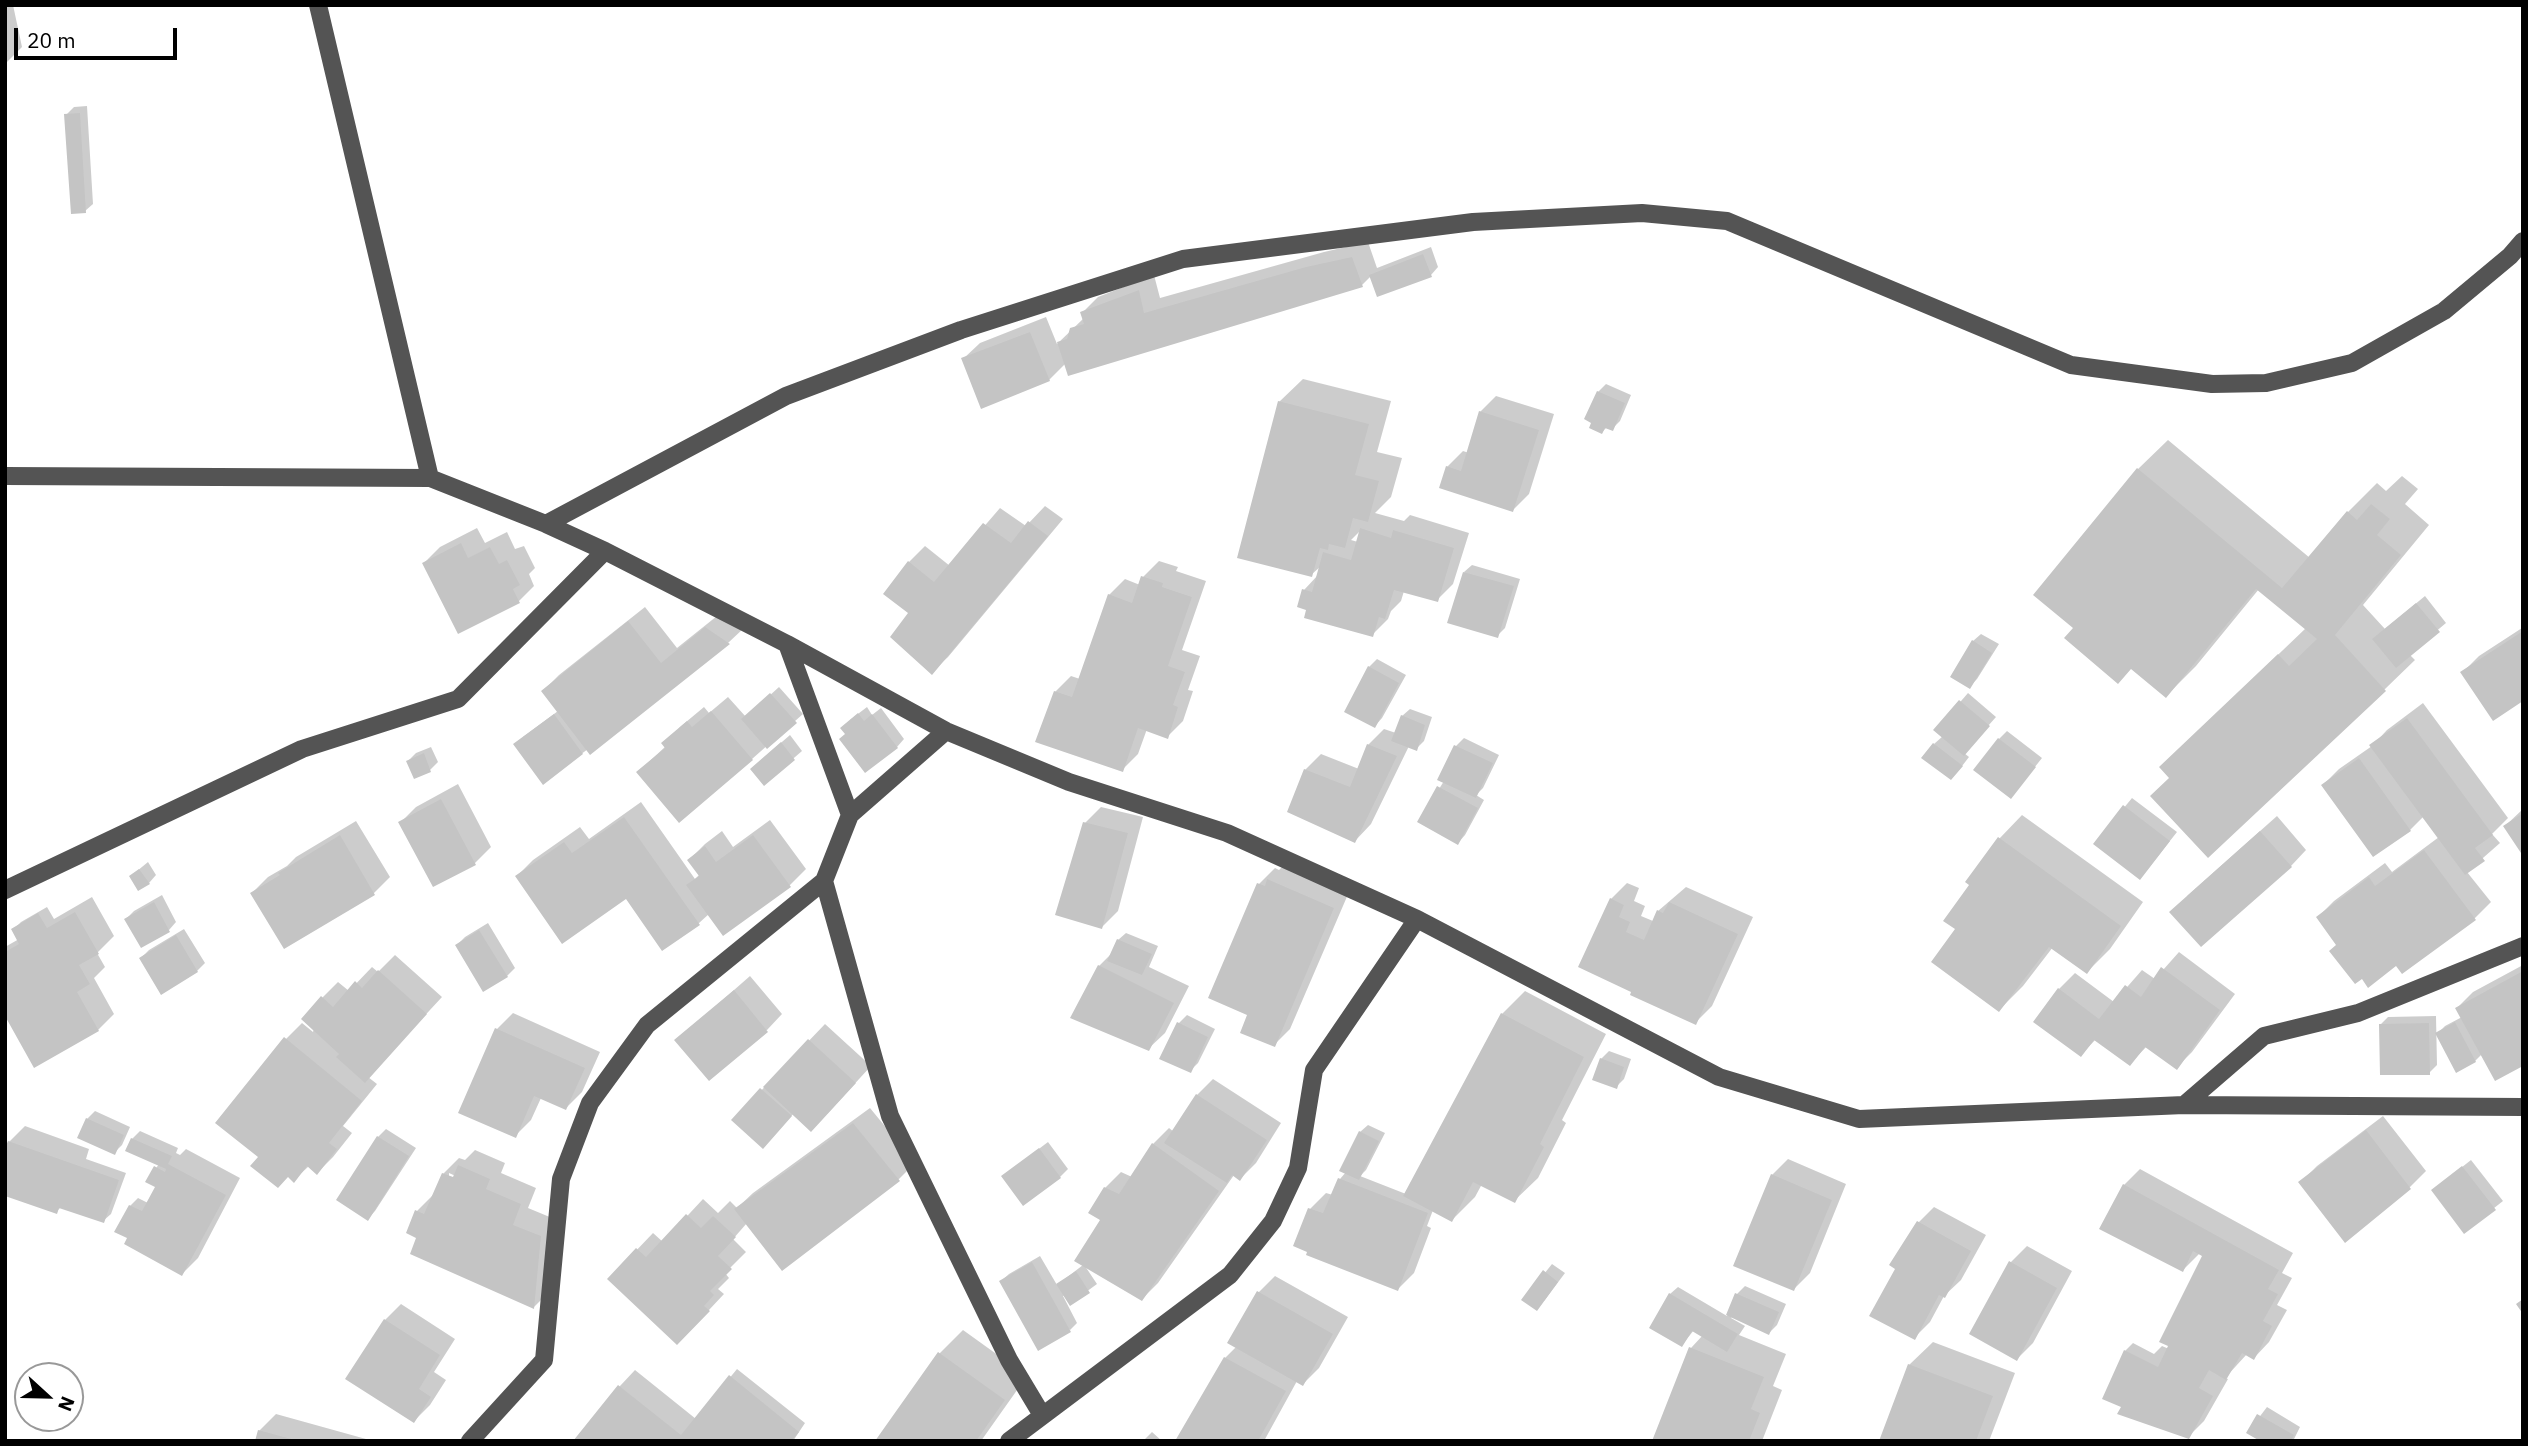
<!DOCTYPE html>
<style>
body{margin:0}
#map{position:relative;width:2528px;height:1446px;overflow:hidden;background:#fff;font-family:"IBM Plex Sans",sans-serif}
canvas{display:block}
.frame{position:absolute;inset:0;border:7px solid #000;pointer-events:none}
.north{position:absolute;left:14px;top:1362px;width:70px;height:70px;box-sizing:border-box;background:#fff;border:2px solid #999;border-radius:50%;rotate:112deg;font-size:19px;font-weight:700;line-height:28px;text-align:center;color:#000}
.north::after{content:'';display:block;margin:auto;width:24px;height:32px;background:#000;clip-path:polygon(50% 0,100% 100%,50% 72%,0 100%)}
.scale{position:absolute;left:14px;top:28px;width:163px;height:32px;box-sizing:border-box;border:4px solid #000;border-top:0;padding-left:9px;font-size:21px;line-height:24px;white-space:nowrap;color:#000;-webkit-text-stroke:5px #fff;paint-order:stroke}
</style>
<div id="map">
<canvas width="2528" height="1446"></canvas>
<div class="frame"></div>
<div class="north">N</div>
<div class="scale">20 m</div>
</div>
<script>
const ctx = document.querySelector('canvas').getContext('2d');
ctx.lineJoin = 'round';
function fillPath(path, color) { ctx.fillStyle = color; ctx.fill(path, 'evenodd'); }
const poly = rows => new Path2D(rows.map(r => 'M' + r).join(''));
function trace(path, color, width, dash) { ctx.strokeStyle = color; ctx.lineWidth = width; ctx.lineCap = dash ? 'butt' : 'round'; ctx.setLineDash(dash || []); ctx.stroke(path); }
fillPath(poly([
 [5,5,13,5,22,47,5,64],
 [87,106,93,204,85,211,66,115,74,107],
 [1368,242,1377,268,1431,247,1438,267,1431,275,1371,276,1362,285,1066,363,1049,380,963,359,980,343,1046,317,1057,344,1084,318,1082,313,1098,297,1154,275,1160,298,1324,252],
 [1303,379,1391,401,1377,452,1402,458,1391,497,1375,513,1404,521,1410,515,1469,533,1453,584,1437,600,1404,591,1401,601,1391,611,1388,619,1372,635,1308,609,1304,590,1318,575,1321,566,1311,575,1279,402],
 [1362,529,1358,542,1351,540],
 [1606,384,1631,395,1620,421,1612,429,1607,427,1602,432,1598,392],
 [1496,396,1554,414,1529,494,1513,510,1447,467,1463,451,1469,453,1480,412],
 [2168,440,2310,558,2348,512,2377,483,2386,491,2402,476,2418,489,2405,504,2429,525,2363,605,2385,629,2425,596,2446,623,2409,654,2415,660,2385,689,2208,856,2171,778,2191,738,2306,628,2259,589,2196,666,2166,696,2132,668,2075,628,2138,469],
 [1045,506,1063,519,948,657,932,672,910,612,885,594,909,562,925,546,950,566,1000,508,1026,526],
 [477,528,485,543,507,532,515,549,524,546,535,568,529,574,534,586,518,602,424,563,440,547],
 [1159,561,1178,567,1176,571,1206,581,1182,650,1200,656,1188,690,1193,691,1183,721,1167,737,1147,729,1138,754,1122,770,1055,692,1071,676,1080,679,1109,595,1125,579,1140,585,1143,577],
 [1472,565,1520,579,1505,628,1497,636,1464,572],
 [645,607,677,648,722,612,744,628,728,643,543,783,523,737,558,711,543,691,559,675],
 [2523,623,2523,699,2463,672,2479,656,2522,628,2521,625],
 [1981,634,1999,644,1977,679,1970,686,1973,641],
 [1377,659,1406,675,1382,718,1375,726,1369,667],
 [779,687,803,714,752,759,638,772,666,746,680,727,704,707,709,713,728,697,746,717],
 [1968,693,1996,717,1964,753,1969,757,1959,770,1934,744,1943,736,1936,730],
 [2423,703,2508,818,2492,834,2500,843,2467,872,2491,902,2475,918,2397,964,2318,917,2334,901,2385,863,2392,872,2439,837,2424,816,2410,830,2323,785,2339,769,2372,746,2387,730],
 [867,707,872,715,881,708,904,739,897,747,847,733,850,720],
 [1410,709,1432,717,1424,741,1416,749,1409,746,1371,824,1355,841,1305,770,1321,754,1359,769,1368,745,1384,729,1396,733,1402,716],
 [2007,731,2042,758,2011,797,1999,739],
 [790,735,802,751,765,783,760,761],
 [1464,738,1499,755,1483,788,1476,795,1484,800,1465,835,1458,843,1419,821,1444,781,1456,746],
 [431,747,438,762,430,770,408,761,416,753],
 [458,784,491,847,475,863,434,885,400,823,416,807],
 [2132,798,2177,832,2147,870,2095,843],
 [641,802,695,879,700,874,689,860,705,844,722,831,733,847,770,820,806,869,790,885,724,934,709,914,699,923,663,949,626,896,517,876,533,860,580,827,589,839],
 [1101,807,1143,817,1118,911,1102,927,1085,823],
 [2523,809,2523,853,2505,826],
 [2022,815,2143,902,2110,949,2087,972,2053,947,2023,986,1999,1010,1957,928,1971,884,1999,839],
 [2277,816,2306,850,2291,866,2187,896],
 [356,821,390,877,374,893,284,947,252,893,268,877,287,866,296,857],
 [148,862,156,875,149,883,131,876],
 [1285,864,1349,892,1290,1029,1274,1045,1250,1014,1210,997,1259,884,1275,868,1279,870],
 [1627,883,1639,888,1634,901,1645,906,1641,916,1653,921,1658,911,1686,887,1753,917,1712,1006,1696,1022,1634,991,1611,899],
 [162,895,176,922,169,930,126,919,134,911],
 [92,897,114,936,97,953,105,967,94,978,114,1014,98,1030,35,1066,5,1012,5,947,19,939,13,930,21,922,47,907,54,919],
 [488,923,515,968,507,976,457,945,465,937],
 [184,929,205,963,197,971,161,992,141,958,149,950],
 [1126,933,1158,946,1149,967,1189,986,1165,1033,1148,1049,1099,966,1113,952,1118,940],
 [2179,952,2235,994,2192,1052,2176,1068,2147,1046,2130,1064,2096,1039,2081,1055,2059,989,2075,973,2114,1002,2142,970,2155,979],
 [395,955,442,997,368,1077,377,1084,343,1126,352,1133,333,1157,317,1173,309,1166,294,1180,260,1157,286,1039,302,1023,313,1032,322,998,338,982,349,991,372,967,378,972],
 [2523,965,2523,1064,2482,1054,2475,1061,2437,1034,2445,1026,2462,1017,2457,1008,2473,992],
 [750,976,782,1014,767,1030,677,1040],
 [1525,991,1606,1034,1562,1120,1566,1123,1538,1178,1514,1201,1482,1184,1475,1197,1452,1220,1433,1210,1427,1226,1431,1228,1414,1273,1398,1289,1310,1209,1326,1193,1333,1195,1340,1179,1346,1172,1360,1132,1368,1125,1385,1133,1366,1170,1360,1176,1406,1194,1502,1014],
 [513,1013,600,1052,582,1092,566,1108,541,1098,531,1120,515,1136,497,1029],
 [1187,1015,1215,1029,1198,1063,1190,1071,1162,1058,1179,1023],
 [2436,1016,2437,1065,2429,1073,2381,1024,2388,1017],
 [825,1024,871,1066,827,1114,794,1113,771,1139,733,1120],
 [1609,1051,1631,1059,1624,1079,1616,1087,1601,1059],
 [1213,1079,1281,1123,1256,1163,1240,1179,1234,1175,1158,1283,1142,1299,1085,1266,1097,1284,1071,1303,1065,1295,1063,1296,1077,1323,1070,1330,1001,1281,1009,1274,1040,1256,1057,1285,1083,1265,1103,1219,1105,1188,1121,1172,1132,1177,1153,1144,1169,1128,1174,1132,1197,1095],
 [870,1108,915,1163,899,1179,783,1269,747,1223,733,1239,746,1252,725,1273,729,1278,718,1289,724,1294,693,1327,609,1279,653,1233,663,1242,703,1199,718,1213,730,1201,737,1208,753,1193],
 [95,1111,130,1127,122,1145,114,1153,87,1119],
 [2383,1116,2426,1171,2410,1187,2346,1240,2301,1182,2317,1166],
 [25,1126,89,1149,86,1159,126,1173,111,1214,103,1221,61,1207,56,1212,9,1142],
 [386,1129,416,1148,375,1211,368,1218,378,1137],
 [140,1131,178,1148,176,1153,180,1155,186,1149,240,1178,198,1258,182,1274,130,1237,130,1206,138,1198,148,1203,157,1186,147,1181,159,1164,132,1139],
 [1048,1142,1068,1169,1060,1177,1003,1176],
 [475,1150,505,1163,501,1173,536,1188,528,1208,557,1220,550,1291,534,1307,419,1237,417,1211,433,1195,443,1174,459,1158,465,1160],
 [449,1173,462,1179,449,1177],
 [1788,1159,1846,1184,1810,1273,1794,1289,1772,1175],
 [2471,1160,2503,1201,2465,1231,2433,1190],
 [2140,1169,2293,1253,2282,1273,2292,1278,2277,1305,2287,1310,2269,1342,2254,1358,2247,1354,2225,1378,2228,1379,2204,1421,2188,1437,2123,1406,2125,1351,2133,1343,2154,1354,2162,1346,2169,1349,2205,1255,2199,1254,2183,1270,2124,1185],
 [1934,1207,1986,1235,1961,1280,1944,1296,1930,1322,1914,1338,1897,1268,1918,1223],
 [2027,1246,2072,1271,2033,1343,2017,1359,2011,1262],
 [1552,1264,1565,1273,1544,1301,1524,1299],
 [1275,1276,1348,1317,1319,1368,1303,1384,1297,1381,1264,1441,1177,1441,1225,1358,1236,1347,1230,1343,1259,1292],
 [1745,1286,1786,1304,1777,1325,1769,1333,1733,1316,1731,1318,1745,1326,1739,1335,1786,1354,1773,1386,1782,1390,1762,1441,1654,1441,1691,1348,1703,1335,1694,1330,1682,1345,1670,1294,1678,1287,1727,1316,1737,1294],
 [401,1304,455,1339,434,1372,446,1380,430,1405,414,1421,385,1320],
 [963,1330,1027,1376,981,1441,877,1441,940,1353],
 [1933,1342,2015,1373,1989,1441,1881,1441,1909,1365],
 [737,1369,805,1423,793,1441,575,1441,620,1386,635,1370,696,1419],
 [2267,1407,2300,1427,2293,1441,2264,1441,2248,1432],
 [276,1414,366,1439,366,1441,257,1441,259,1431],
 [1152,1432,1162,1441,1143,1441]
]), '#0003');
fillPath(poly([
 [80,113,86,213,71,214,64,114],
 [1423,254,1432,277,1377,297,1369,275],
 [1352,257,1363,287,1068,376,1057,342,1067,339,1070,328,1084,324,1080,312,1139,290,1144,313,1306,267],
 [1030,332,1050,381,981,409,961,358],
 [1597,391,1625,403,1613,431,1605,428,1602,434,1589,428,1591,423,1584,419],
 [1278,401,1369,424,1355,475,1379,481,1368,522,1353,518,1345,548,1329,544,1328,550,1320,548,1312,577,1237,558],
 [1479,411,1539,430,1513,512,1439,488,1446,466,1461,471],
 [2137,468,2282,588,2347,511,2357,520,2371,504,2390,519,2377,535,2401,555,2335,635,2386,691,2208,858,2150,796,2169,778,2159,767,2278,654,2289,666,2317,639,2256,589,2166,698,2131,669,2118,684,2064,638,2073,628,2033,595],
 [1028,521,1048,536,932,675,890,637,908,613,883,594,908,561,934,582,983,523,1011,543],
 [1360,528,1391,538,1393,530,1454,548,1438,602,1394,590,1385,619,1379,617,1373,637,1304,618,1306,610,1297,607,1302,589,1312,592,1323,552,1351,560],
 [461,543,468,558,490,547,499,564,507,560,520,585,513,589,520,603,458,634,422,563],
 [1463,572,1514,586,1498,638,1447,623],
 [1141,576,1163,583,1162,587,1192,597,1168,666,1185,672,1173,705,1178,707,1168,739,1138,728,1123,772,1035,742,1054,691,1072,697,1108,594,1132,603],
 [2416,603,2440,632,2396,668,2372,639],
 [628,621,661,663,705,627,730,644,590,755,541,691],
 [2523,631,2523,701,2493,721,2460,672],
 [1972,640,1992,653,1970,689,1950,677],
 [1368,666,1399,683,1375,728,1344,712],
 [770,693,797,723,767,749,741,719],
 [1959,700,1990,726,1964,756,1933,730],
 [711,711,753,760,679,823,636,772,665,748,661,743,687,721,692,727],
 [858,713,864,721,872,714,898,748,865,773,839,739,845,734,840,728],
 [554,714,583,754,543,785,513,744],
 [1401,715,1425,725,1417,751,1391,741],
 [2407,718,2493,835,2475,848,2485,861,2465,875,2369,745],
 [1998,738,2036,767,2011,799,1973,770],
 [781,742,795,760,764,786,750,769],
 [1933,743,1963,766,1951,780,1921,758],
 [1367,744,1397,756,1355,843,1287,812,1304,769,1350,787],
 [1454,745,1493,763,1476,798,1437,780],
 [424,753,431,772,414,779,406,761],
 [2359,758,2411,831,2373,857,2321,785],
 [1437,786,1478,808,1458,845,1417,822],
 [441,799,476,865,433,887,398,822],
 [2123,805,2170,841,2140,880,2093,844],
 [2523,813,2523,856,2503,826],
 [624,817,700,925,662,951,626,899,562,944,515,876,564,842,572,853],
 [1083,822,1128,833,1102,929,1055,915],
 [2260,831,2292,867,2201,947,2169,912],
 [340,835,375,895,284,949,250,893,280,875,278,873],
 [753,835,791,887,723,936,686,885,699,876,687,860,705,846,716,862],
 [1998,837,2121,926,2087,974,2049,947,1999,1012,1931,962,1955,929,1943,921,1969,885,1965,882],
 [2424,850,2476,920,2402,974,2396,966,2368,988,2362,979,2355,984,2329,951,2336,945,2316,917,2369,877,2375,886],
 [139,869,150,884,138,891,129,876],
 [1267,879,1334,908,1275,1047,1240,1033,1247,1015,1208,998,1257,883,1265,886],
 [1610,898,1624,905,1619,917,1630,922,1626,932,1644,940,1657,910,1663,913,1669,902,1738,934,1696,1025,1630,995,1631,992,1578,967],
 [154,902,170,932,141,948,124,919],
 [75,912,99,954,79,965,90,984,77,992,99,1031,34,1068,5,1016,5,952,19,944,11,929,38,913,47,928],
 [479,930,508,977,483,992,455,945],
 [176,935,198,972,161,995,139,958],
 [1117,939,1152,954,1142,975,1107,961],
 [1098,965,1174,1003,1149,1051,1070,1018],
 [2161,967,2220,1010,2177,1070,2145,1047,2130,1066,2094,1040,2081,1057,2033,1022,2058,988,2099,1019,2125,985,2141,997],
 [378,970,427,1014,365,1083,336,1057,339,1054,301,1019,321,996,333,1007,355,981,362,988],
 [2523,971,2523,1066,2495,1081,2455,1008],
 [734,990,768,1032,709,1081,674,1040],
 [1501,1013,1584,1057,1540,1144,1544,1147,1515,1203,1473,1182,1452,1222,1403,1196],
 [1177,1022,1208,1037,1191,1073,1159,1059],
 [2455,1022,2476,1062,2456,1073,2435,1033],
 [2429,1023,2430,1075,2380,1075,2379,1024],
 [495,1028,585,1068,566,1110,534,1096,516,1138,458,1113],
 [284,1037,362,1101,329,1143,337,1149,317,1175,307,1166,294,1183,288,1177,278,1188,250,1166,258,1157,215,1123],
 [808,1039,856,1083,811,1132,763,1087],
 [1600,1058,1624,1067,1617,1089,1592,1080],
 [760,1088,792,1116,763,1149,731,1120],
 [1196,1094,1267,1140,1240,1181,1232,1175,1227,1183,1164,1143],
 [86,1118,124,1135,115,1155,77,1138],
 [853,1123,900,1181,782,1271,734,1209],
 [2366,1130,2411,1189,2345,1243,2298,1182],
 [1359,1131,1379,1141,1359,1180,1339,1171],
 [377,1136,409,1156,368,1221,336,1200],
 [131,1138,172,1156,168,1164,226,1195,182,1276,124,1244,127,1238,114,1232,129,1205,142,1211,155,1187,145,1182,154,1166,165,1172,166,1169,125,1151],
 [8,1141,119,1180,104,1223,59,1208,57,1214,5,1196,5,1148],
 [1152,1143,1219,1191,1142,1301,1074,1261,1100,1220,1088,1213,1104,1187,1119,1194],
 [1039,1148,1061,1178,1023,1206,1001,1176],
 [458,1165,490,1179,486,1189,521,1204,513,1225,541,1236,534,1309,410,1254,416,1238,406,1233,415,1210,424,1214,442,1173,453,1177],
 [2462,1166,2496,1210,2464,1234,2431,1190],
 [1771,1174,1832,1200,1794,1291,1733,1266],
 [1338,1178,1428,1213,1398,1291,1306,1255,1307,1252,1293,1246,1308,1208,1323,1213],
 [2123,1184,2279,1270,2268,1289,2278,1294,2263,1321,2272,1326,2254,1360,2242,1353,2226,1380,2209,1370,2199,1388,2213,1396,2189,1439,2117,1414,2121,1407,2102,1399,2124,1350,2158,1367,2168,1346,2159,1342,2202,1256,2193,1251,2183,1272,2099,1229],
 [686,1214,701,1228,713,1216,736,1237,718,1256,732,1269,710,1291,714,1295,704,1306,710,1311,677,1345,607,1279,636,1248,646,1257],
 [1917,1221,1971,1251,1945,1298,1939,1295,1915,1340,1869,1316,1895,1269,1889,1265],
 [2009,1261,2057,1288,2017,1361,1969,1334],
 [1032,1262,1071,1332,1038,1351,999,1281],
 [1543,1270,1558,1282,1537,1311,1521,1300],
 [1076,1271,1090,1293,1070,1306,1056,1284],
 [1257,1291,1333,1334,1303,1386,1227,1343],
 [1669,1293,1738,1334,1727,1352,1692,1331,1682,1347,1649,1328],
 [1735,1293,1779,1312,1769,1335,1726,1315],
 [2523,1299,2523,1314,2516,1304],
 [384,1319,440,1355,419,1389,431,1397,414,1423,345,1379],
 [1689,1347,1764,1377,1751,1409,1760,1413,1749,1441,1652,1441],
 [938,1352,1005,1400,976,1441,875,1441],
 [1224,1357,1286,1391,1258,1441,1175,1441],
 [1908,1364,1993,1396,1976,1441,1879,1441],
 [729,1375,799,1432,791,1441,573,1441,618,1385,681,1435],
 [2257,1414,2294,1435,2291,1441,2260,1441,2246,1433],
 [258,1430,295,1440,295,1441,255,1441]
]), '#c4c4c4');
trace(poly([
 [318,5,430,478],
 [5,476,430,478,546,524,605,551,787,644,946,731,1069,782,1227,833,1417,919,1719,1077,1859,1119,2184,1105,2523,1107],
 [546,524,786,396,961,330,1183,259,1473,222,1642,213,1727,221,2071,365,2212,384,2266,383,2352,363,2444,311,2510,256,2523,241],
 [787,644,850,815],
 [824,881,890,1116,1009,1360,1042,1415],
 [5,890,302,749,458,699,605,551],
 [2184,1105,2264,1036,2358,1013,2523,946],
 [470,1441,544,1360,561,1179,590,1103,647,1025,824,881,850,815,946,731],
 [1009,1441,1230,1275,1273,1221,1298,1168,1314,1070,1417,919]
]), '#545454', 18);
</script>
